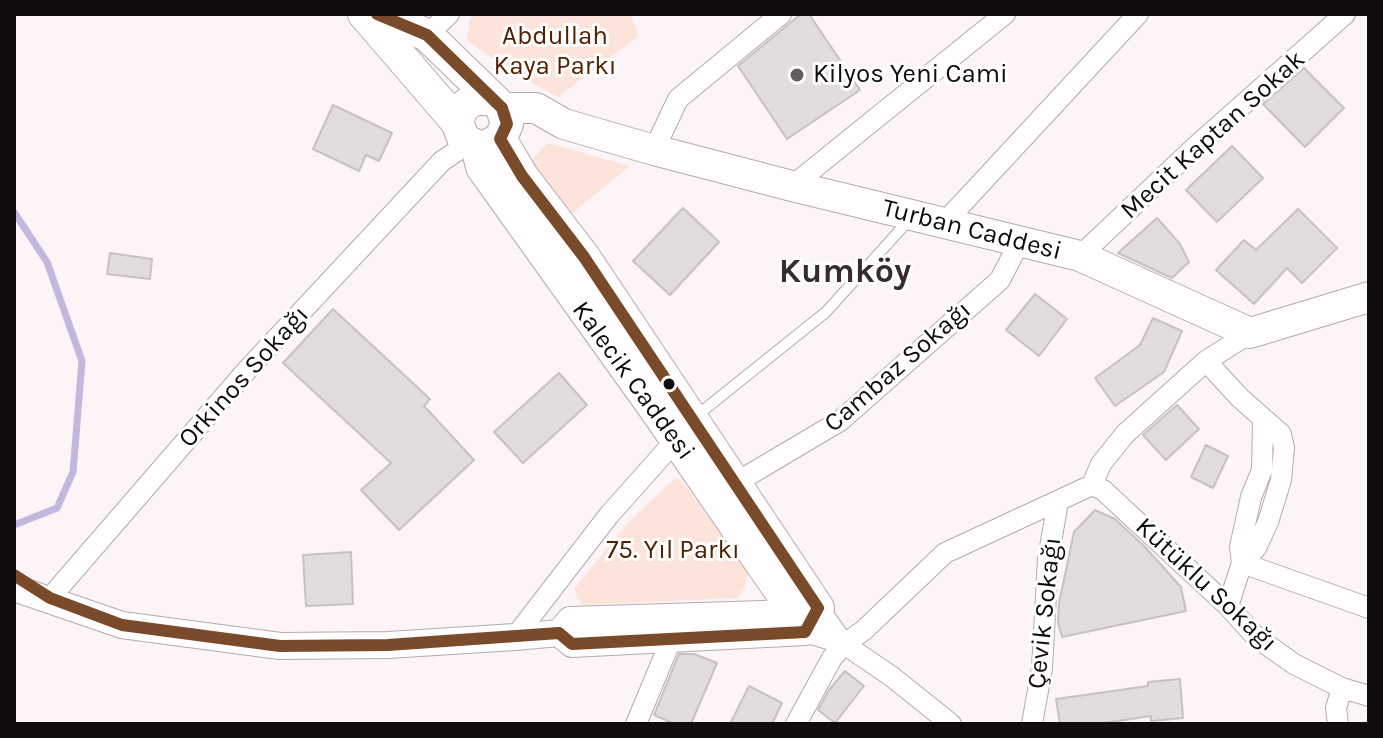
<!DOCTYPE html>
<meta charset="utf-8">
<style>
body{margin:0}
#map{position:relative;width:1383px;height:738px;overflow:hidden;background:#fcf4f7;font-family:Karla,sans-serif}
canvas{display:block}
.frame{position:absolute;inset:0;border:16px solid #100b0d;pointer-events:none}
</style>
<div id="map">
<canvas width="1383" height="738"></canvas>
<div class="frame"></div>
</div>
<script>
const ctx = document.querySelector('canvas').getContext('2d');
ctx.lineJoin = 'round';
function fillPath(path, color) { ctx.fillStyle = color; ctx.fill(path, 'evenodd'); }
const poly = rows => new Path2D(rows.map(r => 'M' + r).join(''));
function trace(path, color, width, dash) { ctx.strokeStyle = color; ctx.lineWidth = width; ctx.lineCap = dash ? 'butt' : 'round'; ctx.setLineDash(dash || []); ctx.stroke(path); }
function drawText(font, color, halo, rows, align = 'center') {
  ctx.font = font + ' Karla,sans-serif'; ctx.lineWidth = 6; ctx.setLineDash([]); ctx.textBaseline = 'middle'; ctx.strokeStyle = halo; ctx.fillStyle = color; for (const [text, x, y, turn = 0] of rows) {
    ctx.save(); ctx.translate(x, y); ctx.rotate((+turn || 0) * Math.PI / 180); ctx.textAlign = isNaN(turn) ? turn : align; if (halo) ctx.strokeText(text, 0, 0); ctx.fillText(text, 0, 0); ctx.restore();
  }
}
fillPath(poly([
 [478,14,630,14,639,36,558,97,510,71,467,40,470,18],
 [548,143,630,166,570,215,528,163],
 [675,478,680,479,732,547,748,574,744,589,738,598,582,605,574,589,626,525]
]), '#fce4db');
trace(poly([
 [14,212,47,262,82,361,73,472,57,508,14,525]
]), '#c2b7de', 7);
const building = poly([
 [801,14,809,14,860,90,787,139,738,66,801,14],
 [1304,68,1344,108,1305,147,1263,104,1304,68],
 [333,105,392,133,379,161,366,155,359,171,313,149,333,105],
 [1232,146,1263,178,1217,222,1186,190,1232,146],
 [683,208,719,242,670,295,633,261,683,208],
 [1298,209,1337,248,1302,283,1287,268,1254,304,1216,270,1244,240,1256,250,1298,209],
 [1157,218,1180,244,1189,262,1172,278,1118,253,1157,218],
 [110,253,152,259,150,279,107,274,110,253],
 [1035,294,1067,319,1039,356,1006,330,1035,294],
 [333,309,430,399,424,406,474,460,399,530,361,490,391,463,283,363,333,309],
 [1153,318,1182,331,1164,372,1115,406,1095,378,1140,345,1153,318],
 [559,373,587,405,523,463,494,432,559,373],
 [1177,405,1199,429,1166,460,1143,435,1177,405],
 [1206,445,1228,456,1213,488,1191,477,1206,445],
 [1095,510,1115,519,1144,546,1181,587,1186,611,1062,637,1058,623,1059,603,1074,532,1095,510],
 [351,552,353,604,306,606,303,555,351,552],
 [679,654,694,654,717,663,691,724,675,724,654,715,679,654],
 [845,671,864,686,835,723,818,710,829,690,845,671],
 [1180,679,1183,718,1151,721,1151,716,1097,724,1060,724,1056,699,1148,686,1148,682,1180,679],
 [749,686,782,703,772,724,730,724,749,686]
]);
fillPath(building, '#e2dce0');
trace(building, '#c6c1c4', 2);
const service = poly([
 [695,417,826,312,909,220]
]);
const minor = poly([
 [427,35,449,14],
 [654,150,678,99,781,14],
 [792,186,1005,14],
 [945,222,1138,14],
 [1080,256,1194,148,1345,14],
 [1206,361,1240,398,1281,434,1284,448,1281,480,1268,522,1256,548,1242,563],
 [1092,485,1103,490,1228,606,1256,637,1294,664,1342,688,1369,696],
 [727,488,840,421,1000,280,1020,241],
 [1242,563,1369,608],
 [50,598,248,369,442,161,469,143],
 [1228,606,1242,563,1240,547,1251,497,1262,470,1263,421],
 [515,637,609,515,683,432],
 [844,644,818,608,795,613,805,632,844,644,891,676,951,724],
 [636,724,671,640,672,627],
 [796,724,832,658,844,644,863,631,945,553,1092,485,1101,464,1125,434,1206,361,1250,333],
 [1032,724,1042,668,1048,559,1058,502],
 [1338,724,1336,708,1342,688]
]);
const tertiary = poly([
 [14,588,122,625,280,646,388,645,515,637,559,633,570,620,795,613],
 [559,633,572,644,805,632,818,608]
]);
const secondary = poly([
 [502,108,536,108,564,124,654,150,792,186,1080,256,1250,333,1369,297]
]);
const primary = poly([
 [364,14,457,122],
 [377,14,427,35,496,102,502,108,507,124,500,139,485,147,477,146,464,140,457,122,462,108,474,99,489,99,496,102],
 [500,139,522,176,584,257,818,608],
 [477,146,482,167,658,413,785,598]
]);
trace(service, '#b2acae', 12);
trace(minor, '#b2acae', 22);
trace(tertiary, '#b2acae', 28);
trace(secondary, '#b2acae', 32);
trace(primary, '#b2acae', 34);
trace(service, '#fffdfe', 10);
trace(minor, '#fffdfe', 20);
trace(tertiary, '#fffdfe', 26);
trace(secondary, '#fffdfe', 30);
trace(primary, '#fffdfe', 32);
trace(poly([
 [14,575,50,598,122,625,280,646,388,645,559,633,572,644,805,632,818,608,584,257,522,176,500,139,507,124,502,108,427,35,377,14]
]), '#7a4b2a', 12);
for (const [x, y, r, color] of [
 [797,75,8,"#635d5f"],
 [669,384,7,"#100b0d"]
]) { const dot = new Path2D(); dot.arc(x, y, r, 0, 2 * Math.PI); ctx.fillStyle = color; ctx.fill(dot); trace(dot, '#fff', 3); }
drawText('26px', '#532000', '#fff', [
 ["Abdullah",555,37],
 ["Kaya Parkı",555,67],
 ["75. Yıl Parkı",673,551]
]);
drawText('26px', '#100b0d', '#fff', [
 ["Kilyos Yeni Cami",813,75]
], 'left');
drawText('26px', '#100b0d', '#fff', [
 ["Mecit Kaptan Sokak",1213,135,-42],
 ["Turban Caddesi",972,230,14],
 ["Cambaz Sokağı",898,367,-41],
 ["Orkinos Sokağı",244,377,-48],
 ["Kalecik Caddesi",633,381,54],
 ["Kütüklu Sokağı",1206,585,43],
 ["Çevik Sokağı",1045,613,-84]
]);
drawText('bold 34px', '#372a30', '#fff', [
 ["Kumköy",845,272]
]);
</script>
